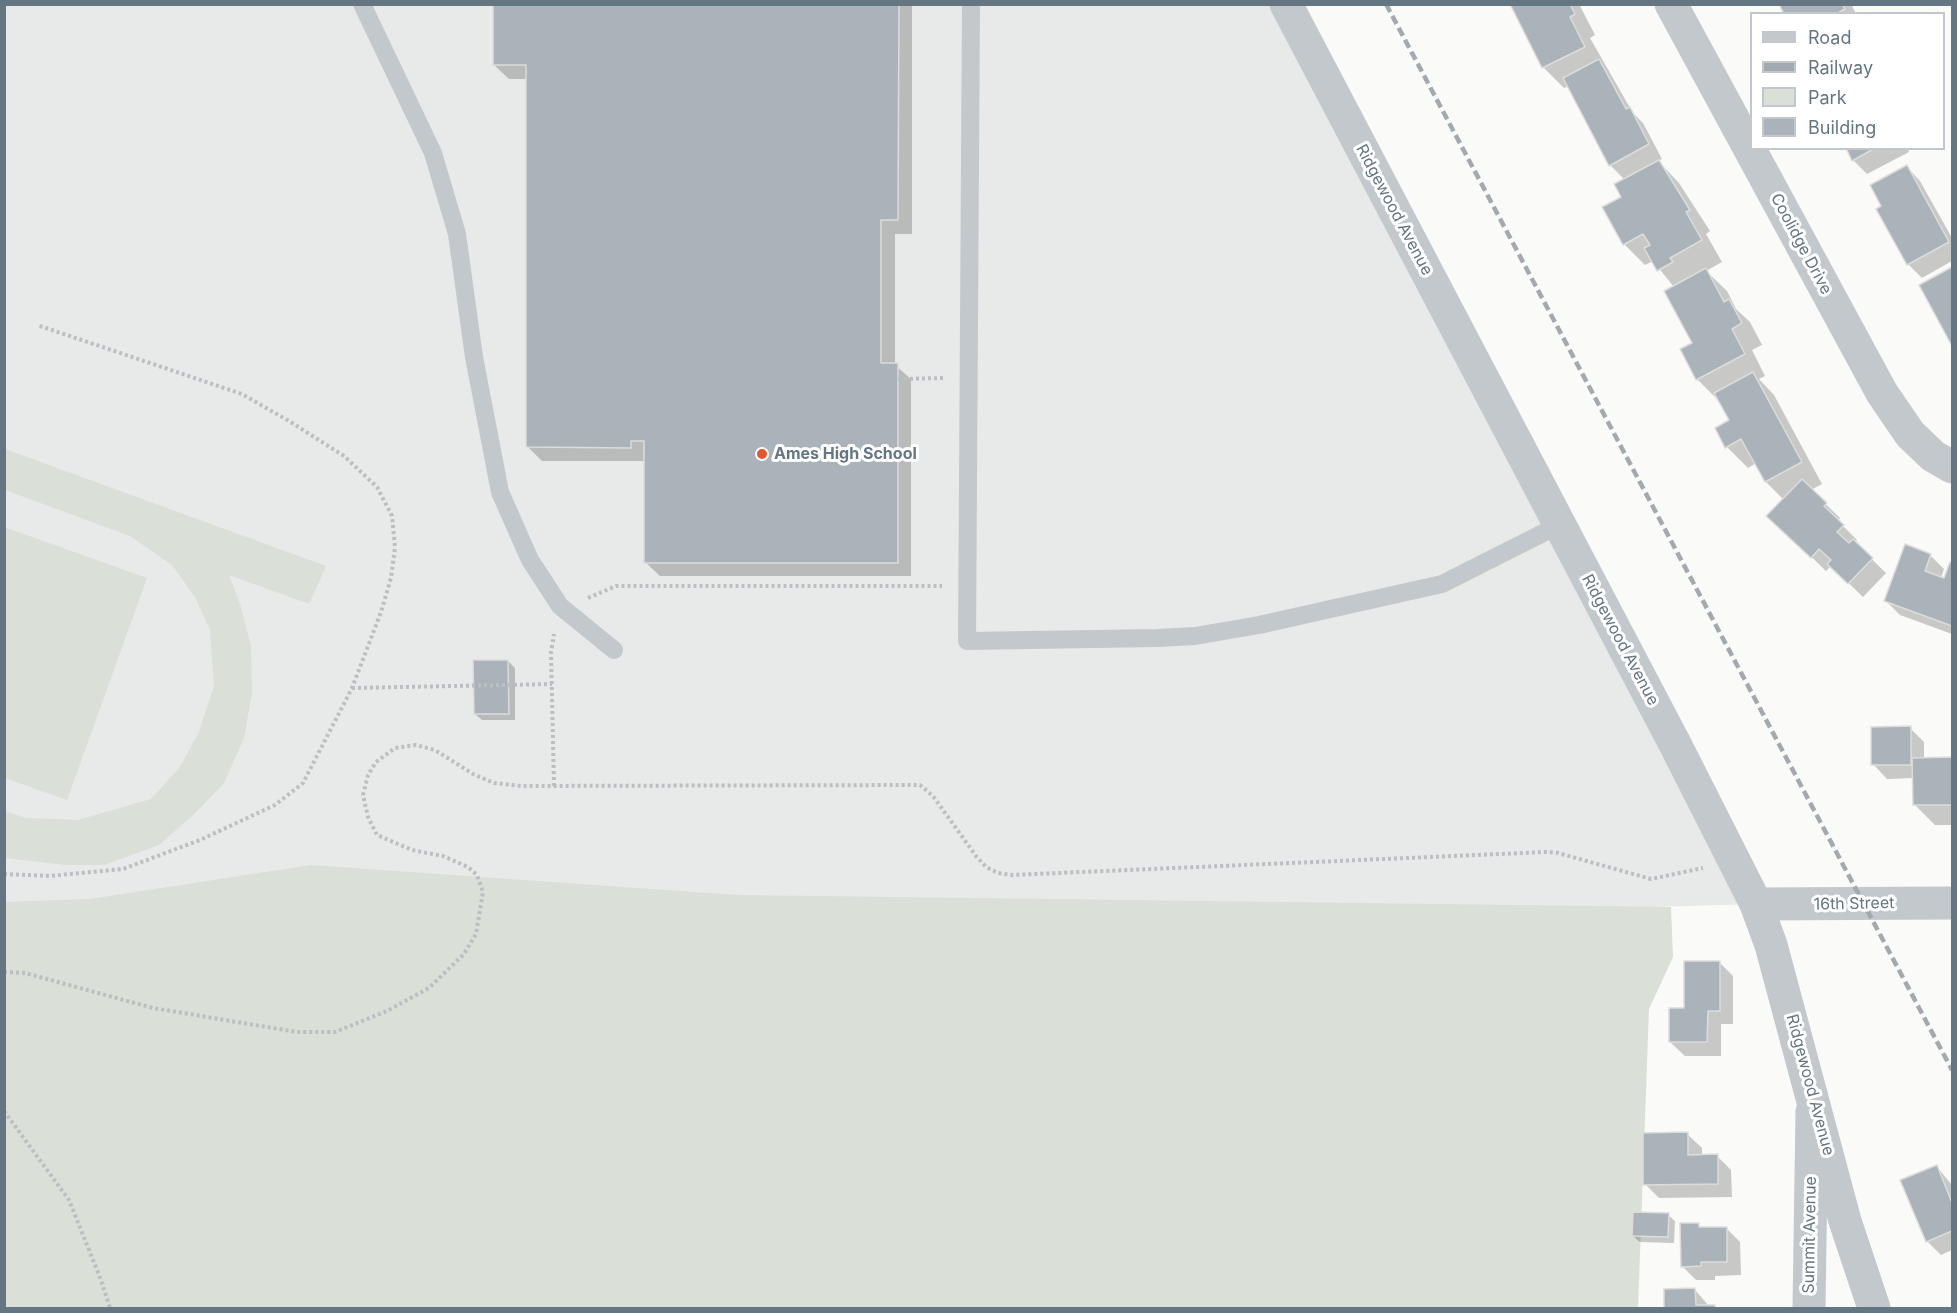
<!DOCTYPE html>
<style>
body{margin:0}
#map{position:relative;width:1957px;height:1313px;overflow:hidden;background:#fafaf8;font-family:Inter,sans-serif}
canvas{display:block}
.frame{position:absolute;inset:0;border:6px solid #657683;pointer-events:none}
.legend{position:absolute;left:1750px;top:12px;width:195px;height:138px;box-sizing:border-box;background:#fff;border:2px solid #c1c8cd;margin:0;padding:8px 10px;list-style:none;font-size:18px;color:#657683}
.legend li{display:flex;align-items:center;gap:12px;height:30px}
.legend b{width:30px;border:2px solid #c1c8cd}
</style>
<div id="map">
<canvas width="1957" height="1313"></canvas>
<div class="frame"></div>
<ul class="legend">
<li><b style="height:8px;background:#c3c8cc"></b>Road</li>
<li><b style="height:8px;background:#a2aab0"></b>Railway</li>
<li><b style="height:16px;background:#dadfd7"></b>Park</li>
<li><b style="height:16px;background:#aab3b9"></b>Building</li>
</ul>
</div>
<script>
const ctx = document.querySelector('canvas').getContext('2d');
ctx.lineJoin = 'round';
function fillPath(path, color) { ctx.fillStyle = color; ctx.fill(path, 'evenodd'); }
const poly = rows => new Path2D(rows.map(r => 'M' + r).join(''));
function trace(path, color, width, dash) { ctx.strokeStyle = color; ctx.lineWidth = width; ctx.lineCap = dash ? 'butt' : 'round'; ctx.setLineDash(dash || []); ctx.stroke(path); }
function drawText(font, color, halo, rows, align = 'center') {
  ctx.font = font + ' Inter,sans-serif'; ctx.lineWidth = 6; ctx.setLineDash([]); ctx.textBaseline = 'middle'; ctx.strokeStyle = halo; ctx.fillStyle = color; for (const [text, x, y, turn = 0] of rows) {
    ctx.save(); ctx.translate(x, y); ctx.rotate((+turn || 0) * Math.PI / 180); ctx.textAlign = isNaN(turn) ? turn : align; if (halo) ctx.strokeText(text, 0, 0); ctx.fillText(text, 0, 0); ctx.restore();
  }
}
fillPath(poly([
 [4,5,1285,5,1756,904,5,956]
]), '#e8e9e9');
fillPath(poly([
 [5,449,326,566,309,604,229,575,240,604,251,646,252,693,244,738,224,783,194,814,159,845,104,865,66,865,5,858,5,811,26,818,78,820,151,799,180,767,199,732,214,686,210,630,195,597,172,565,130,536,5,490],
 [4,527,147,578,67,800,5,778],
 [311,865,736,895,1671,907,1673,957,1649,1009,1638,1308,5,1308,4,902,90,899]
]), '#dadfd7');
fillPath(poly([
 [494,4,912,4,912,234,895,234,895,365,911,379,911,576,660,576,645,562,645,461,542,461,528,447,528,79,509,79,494,65],
 [1511,4,1579,4,1595,35,1590,38,1633,113,1643,123,1662,159,1658,161,1679,183,1710,231,1706,234,1722,262,1706,271,1727,291,1736,309,1750,322,1762,345,1752,350,1765,376,1759,379,1774,395,1822,484,1811,490,1840,518,1838,521,1857,540,1855,543,1886,573,1863,597,1831,566,1826,571,1769,516,1784,500,1766,482,1756,463,1748,468,1727,447,1731,421,1719,401,1698,380,1682,350,1694,344,1674,287,1653,261,1645,265,1624,244,1623,197,1625,180,1610,165,1569,86,1564,88,1543,67],
 [1781,4,1851,4,1856,14,1786,14],
 [1847,148,1908,148,1909,152,1867,174,1853,160],
 [1906,166,1920,181,1952,238,1952,261,1922,278,1908,264,1883,206],
 [1952,269,1952,343,1921,285],
 [1930,555,1944,569,1941,578,1945,579,1952,565,1952,634,1900,615,1886,601],
 [508,661,515,668,515,720,482,720,475,714],
 [1910,728,1924,742,1924,759,1952,759,1952,825,1935,825,1914,804,1914,778,1887,779,1873,764],
 [1719,962,1733,976,1733,1024,1721,1024,1721,1056,1685,1056,1670,1042,1685,1010],
 [1687,1134,1702,1148,1702,1156,1717,1156,1731,1170,1732,1197,1659,1198,1645,1184],
 [1937,1167,1952,1185,1952,1250,1941,1255,1927,1241],
 [1668,1215,1675,1221,1674,1243,1640,1242,1633,1236],
 [1698,1225,1702,1229,1726,1228,1740,1242,1741,1275,1715,1276,1715,1280,1696,1280,1682,1266],
 [1665,1290,1695,1290,1709,1306,1717,1308,1666,1308]
]), '#0003');
const building = poly([
 [493,4,899,4,898,220,881,220,881,363,898,363,898,563,644,563,644,441,631,441,631,448,526,447,526,65,493,65,493,4],
 [1510,4,1570,4,1575,14,1570,17,1585,47,1542,68,1510,4],
 [1779,4,1842,4,1845,9,1836,14,1784,14,1779,4],
 [1599,59,1626,109,1630,107,1649,144,1609,166,1563,78,1599,59],
 [1846,148,1875,148,1852,161,1846,148],
 [1659,160,1690,210,1686,212,1702,240,1670,258,1673,262,1657,271,1644,248,1650,245,1643,234,1623,245,1602,207,1621,197,1614,184,1659,160],
 [1907,165,1949,242,1907,265,1876,209,1881,206,1870,185,1907,165],
 [1952,267,1952,346,1919,285,1952,267],
 [1706,268,1724,302,1729,299,1742,323,1732,329,1745,354,1696,380,1680,349,1692,343,1664,291,1706,268],
 [1753,372,1802,462,1765,482,1741,439,1725,448,1715,428,1729,420,1714,393,1753,372],
 [1802,479,1827,503,1824,506,1844,525,1837,532,1849,543,1853,539,1873,558,1848,584,1827,564,1831,560,1819,549,1811,558,1766,516,1802,479],
 [1905,544,1931,554,1925,571,1944,578,1950,562,1952,563,1952,626,1884,601,1905,544],
 [473,660,508,660,509,714,474,714,473,660],
 [1911,726,1911,765,1871,765,1871,727,1911,726],
 [1952,757,1952,805,1913,805,1912,758,1952,757],
 [1684,961,1720,961,1720,1011,1708,1011,1707,1042,1669,1042,1669,1008,1684,1008,1684,961],
 [1688,1132,1688,1155,1718,1154,1718,1184,1643,1185,1643,1133,1688,1132],
 [1937,1165,1952,1203,1952,1231,1926,1242,1900,1180,1937,1165],
 [1633,1212,1669,1213,1668,1237,1632,1236,1633,1212],
 [1680,1223,1699,1223,1699,1227,1727,1227,1727,1262,1701,1262,1701,1266,1681,1267,1680,1223],
 [1695,1288,1696,1305,1715,1305,1715,1308,1664,1308,1664,1289,1695,1288]
]);
fillPath(building, '#aab3b9');
trace(building, '#dcdcda', 1.5);
trace(poly([
 [898,379,943,378],
 [588,598,616,586,942,586],
 [352,688,552,684],
 [554,786,551,652,554,634],
 [4,874,49,876,123,869,200,840,275,805,303,783,352,688,381,612,391,578,395,547,392,516,377,487,344,456,289,421,242,394,37,325],
 [4,972,25,973,153,1008,297,1032,335,1032,387,1011,429,988,464,954,476,934,483,892,477,875,468,867,443,856,412,850,377,835,368,817,363,795,368,775,376,762,395,748,416,745,435,750,473,774,494,783,521,786,920,785,933,796,976,856,986,867,998,873,1012,875,1546,852,1558,853,1651,879,1703,868],
 [4,1111,69,1200,101,1280,110,1308]
]), '#bbbfc2', 4, [3, 3]);
trace(poly([
 [362,4,433,153,457,234,474,357,500,492,530,560,560,606,614,650],
 [971,4,967,641,1158,638,1195,636,1259,625,1442,584,1559,525]
]), '#c3c8cc', 18);
trace(poly([
 [1671,4,1882,393,1910,434,1933,456,1952,467],
 [1756,904,1952,903],
 [1809,1308,1812,1112]
]), '#c3c8cc', 33);
trace(poly([
 [1286,4,1676,746,1756,904,1771,945,1845,1221,1874,1308]
]), '#c3c8cc', 33);
trace(poly([
 [1386,4,1952,1070]
]), '#a2aab0', 4.5, [9, 4.5]);
for (const [x, y, r, color] of [
 [762,454,6,"#e4572e"]
]) { const dot = new Path2D(); dot.arc(x, y, r, 0, 2 * Math.PI); ctx.fillStyle = color; ctx.fill(dot); trace(dot, '#fff', 2); }
drawText('16px', '#657683', '#fff', [
 ["Ridgewood Avenue",1394,210,62],
 ["Coolidge Drive",1801,244,62],
 ["Ridgewood Avenue",1620,640,62],
 ["16th Street",1854,904,-1],
 ["Ridgewood Avenue",1810,1085,75],
 ["Summit Avenue",1810,1235,-89]
]);
drawText('bold 16px', '#657683', '#fff', [
 ["Ames High School",774,454]
], 'left');
</script>
